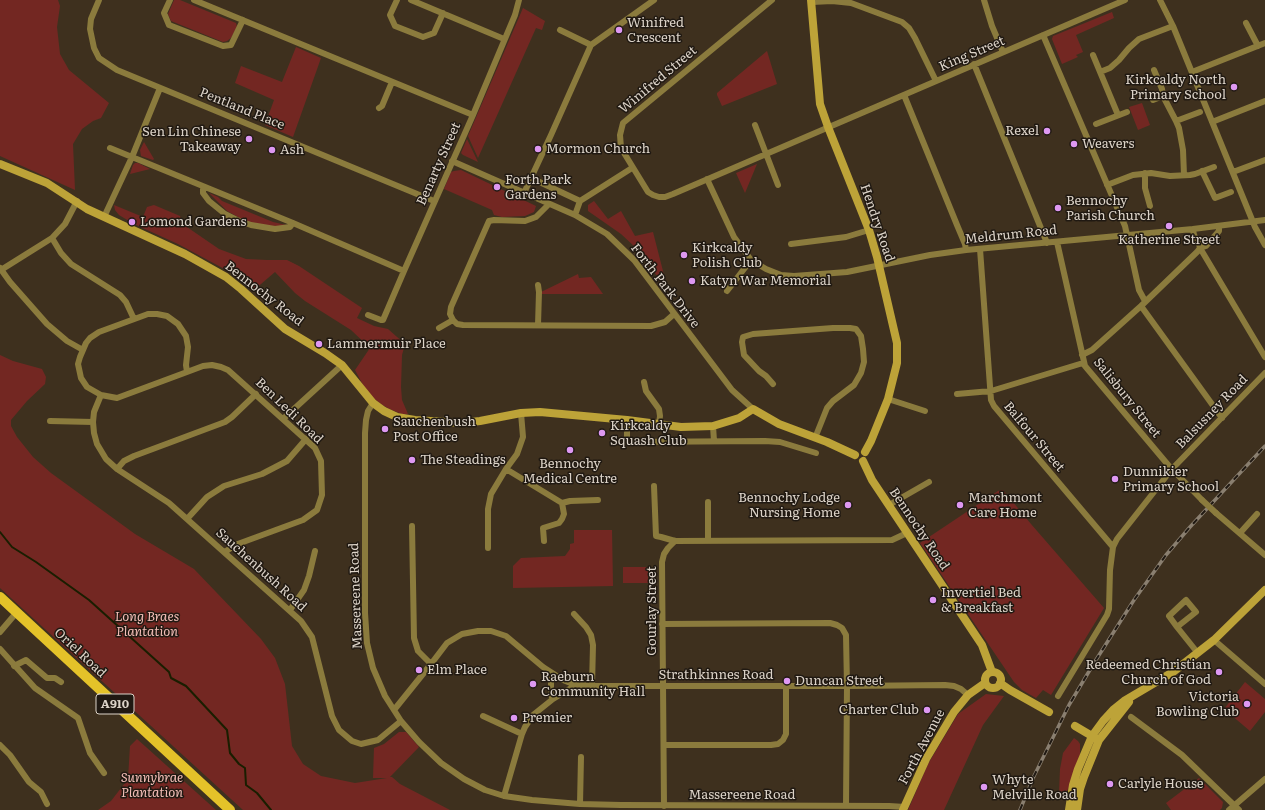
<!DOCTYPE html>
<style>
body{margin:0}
canvas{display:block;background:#3e301e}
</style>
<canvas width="1265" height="810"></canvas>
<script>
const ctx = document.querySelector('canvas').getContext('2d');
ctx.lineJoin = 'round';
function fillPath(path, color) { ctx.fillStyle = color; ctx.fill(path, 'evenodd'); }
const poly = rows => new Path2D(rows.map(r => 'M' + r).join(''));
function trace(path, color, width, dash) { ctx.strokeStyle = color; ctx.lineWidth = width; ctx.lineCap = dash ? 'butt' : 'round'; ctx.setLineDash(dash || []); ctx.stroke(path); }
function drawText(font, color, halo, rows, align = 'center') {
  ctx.font = font + ' Literata,serif'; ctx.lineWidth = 3; ctx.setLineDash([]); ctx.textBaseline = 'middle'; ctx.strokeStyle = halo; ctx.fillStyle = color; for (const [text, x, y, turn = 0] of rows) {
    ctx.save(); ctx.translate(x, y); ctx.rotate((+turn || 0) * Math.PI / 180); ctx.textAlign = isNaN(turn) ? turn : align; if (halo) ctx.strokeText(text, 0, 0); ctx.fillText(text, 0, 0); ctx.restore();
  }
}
fillPath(poly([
 [0,0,58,0,60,6,57,27,60,54,69,70,109,103,101,118,93,121,82,129,73,144,75,190,0,156],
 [174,0,180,0,236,23,237,27,231,38,227,41,223,42,171,21,168,14],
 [523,8,545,21,542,30,536,28,478,158,468,136],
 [1112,12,1114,18,1076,35,1083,52,1076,55,1078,57,1062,64,1052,39,1053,36],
 [296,47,321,58,293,137,265,125,274,100,235,83,241,66,282,82],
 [767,51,777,84,722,106,717,95,717,93],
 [1142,103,1150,125,1138,130,1129,107],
 [467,139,478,162,463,155,461,153],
 [144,142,154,159,153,160,141,156,140,150],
 [135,163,138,163,150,169,130,174,133,165],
 [757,164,745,193,736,173],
 [461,170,536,206,534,212,525,216,502,217,494,215,492,210,444,189,451,172,454,171],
 [209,193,218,197,222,201,273,222,286,225,279,227,251,223,240,218,227,211],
 [594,201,608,219,621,211,635,236,653,232,664,275,658,277,635,247,621,234,588,211,588,205],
 [114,205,143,217,147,207,154,205,180,216,184,225,219,249,246,259,267,260,287,260,299,266,362,308,357,318,374,326,388,329,405,344,402,355,401,387,402,400,408,414,402,414,389,409,381,404,372,397,363,385,355,370,370,348,351,330,305,301,295,293,275,272,254,290,230,272,178,244,134,224,119,215,115,210],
 [578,274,579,278,591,277,603,294,541,294,541,292],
 [0,355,13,361,42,369,46,377,45,384,27,401,11,420,11,426,17,437,33,457,51,473,135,534,194,569,261,639,275,658,285,684,292,746,303,764,321,776,355,783,387,778,373,778,374,748,384,744,399,732,406,732,419,747,390,777,392,777,400,784,450,810,243,810,0,588],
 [1003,490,1031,524,1104,608,1051,695,1043,690,1036,698,1022,690,1014,682,920,543,998,491],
 [574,530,612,530,613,586,513,588,513,566,521,558,565,556,570,549,570,544,574,543],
 [623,567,648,567,648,583,623,583],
 [1245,682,1265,699,1265,712,1250,731,1224,709],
 [986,694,1004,696,983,725,944,810,908,810,928,764,958,714],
 [1074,738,1078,741,1080,744,1080,755,1070,786,1064,796,1059,794,1060,769,1063,753],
 [137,739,146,747,216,810,98,810,111,801,128,779,130,746],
 [1199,778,1223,802,1222,808,1220,810,1171,810,1166,803]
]), '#732722');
trace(poly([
 [0,532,12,547,36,562,89,600,169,672,171,678,186,686,227,730,230,753,239,764,245,768,246,785,257,793,271,810]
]), '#191e00', 2);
trace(poly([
 [99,0,91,19,90,29,94,48,99,58,117,70,434,201],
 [170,0,164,13,169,25,223,46,231,45,243,20],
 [194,0,473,115],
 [397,0,390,15,395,26,423,37,434,33,443,13],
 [411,0,504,39],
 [772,0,623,123,620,135,621,148,648,192,653,195,659,197,665,197,673,194,1125,0],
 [984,0,992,26,1003,52],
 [1160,0,1173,26,1255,227,1265,245],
 [812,2,832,1,851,3,902,22,909,28,915,38,936,81],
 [1246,23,1258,46],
 [560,30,591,45],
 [1043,35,1125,226,1139,290,1145,301],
 [1093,55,1118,115],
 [974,64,1047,243],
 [1154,70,1162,89,1163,96,1176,121,1179,128,1183,150,1184,175],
 [1100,72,1110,68,1119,60,1129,48,1139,39,1173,26],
 [1192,72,1265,43],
 [904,95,957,225,965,244,966,250],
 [1153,100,1163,96],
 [379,108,382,106,392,82],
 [1176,121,1200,112],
 [1212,122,1265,101],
 [1096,124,1127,112],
 [755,125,778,185],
 [110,148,293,223,404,271],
 [452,161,575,215,607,234,634,260,732,390,753,409],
 [1202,171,1215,198,1231,192],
 [1233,172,1265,160],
 [1145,173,1145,188,1150,206],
 [531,178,580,201,632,168],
 [707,179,734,237,751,260,766,269,781,275,794,276,847,272,930,255,966,250,1193,229,1265,220],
 [1107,185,1133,175,1151,173,1170,176,1190,175,1195,174,1214,167],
 [203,187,203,193,209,201,225,214,237,220,251,225,275,229,290,227,293,223],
 [524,193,551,135,591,45,654,0],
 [549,204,536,217,525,221,494,220,489,221,451,307,450,314,453,320,457,324,463,325,651,326,665,322,674,314],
 [575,215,580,201],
 [104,217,132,157,160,88],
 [1193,229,1194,235,1199,244,1200,248,1265,357],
 [52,238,61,253,71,264,120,295,126,302,134,319],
 [1057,242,1085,366,1169,466,1202,500],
 [791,244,846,237,869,230],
 [980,249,991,400,994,406,1113,547],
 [0,268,10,282,47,324,67,341,83,350],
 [1,270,52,238,65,224,77,201],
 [538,285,539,292,538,325],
 [727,291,751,260],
 [1141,306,1222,418],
 [148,314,157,314,167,316,178,324,186,336,188,347,186,365,187,372,117,398,101,395,87,387,81,378,78,364,80,357,86,343,90,338,99,332,148,314],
 [368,315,381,320,383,320,404,271,473,115,515,15,519,0],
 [439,328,453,320],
 [1082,355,1092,350,1141,306,1197,252,1200,248,1206,246,1219,231,1219,226],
 [187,372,203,366,212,365,221,367,228,370,315,448,321,461,322,495,317,510,303,520,235,545,225,552],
 [644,382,646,391,659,409,660,416,659,424],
 [773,384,766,376,759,371,744,355,742,342,743,337,753,334,833,328,850,328,856,329,861,336,863,349,864,362,861,373,854,385,833,401,827,408,815,438],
 [957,394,991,391,1083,363],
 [101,395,94,412,93,422,94,433,97,444,106,459,117,469,169,503,301,621,312,637,332,716,339,730,352,741,361,744,378,740,401,721],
 [888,399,925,411],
 [373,403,368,411,366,420,365,433,365,613,367,643,373,668,385,696,401,721,419,742,441,763,464,779,485,790,504,796,532,800,580,804,621,805,889,806,905,807],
 [283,419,342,365],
 [627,420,627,442,765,441,780,442,816,453],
 [50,421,93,422],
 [713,426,714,441],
 [117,469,124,461,134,456,225,422,232,417,256,394],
 [506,469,562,503,570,501,598,500],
 [654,486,656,536,661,537,675,541,892,540,907,533],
 [708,502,708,541],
 [889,505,929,482],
 [1216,513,1265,555],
 [187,519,207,497,224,486,262,474,287,461,306,439],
 [412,526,414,638,418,651,431,664],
 [1240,533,1257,514],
 [544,541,543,528,559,523,562,519,564,514,562,503],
 [488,548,488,509,491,494,506,469,517,454,523,437,521,413],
 [290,610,304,590,309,576,315,551],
 [574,614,586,627,591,635,593,645,592,686],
 [662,624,830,623,837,625,842,628,846,635,847,686,846,806],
 [1177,627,1196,612,1186,600,1169,616,1177,627,1197,652],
 [0,632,17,612],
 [1214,640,1265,684],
 [0,649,35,688,78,718,90,753,104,773],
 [14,666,26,660,47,678,55,678,61,682],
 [1058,696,1107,615,1109,609,1110,570,1113,547,1117,539,1172,469,1265,373],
 [553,699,551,695,551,680,554,675],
 [394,710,431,664,447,643,462,634,478,631,491,631,506,636,543,667,563,680,573,684,592,686,847,686,945,685,954,686,961,689,968,695],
 [483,716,522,734],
 [1131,717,1182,755,1239,810],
 [0,745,10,755,29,782,41,792,47,804],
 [664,745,771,745,778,744,783,740,786,734,786,686],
 [504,796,522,734,525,727,533,715,553,699,571,688,573,684],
 [580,804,581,757],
 [664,806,662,562,664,554,668,548,675,541],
 [1229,810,1265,779]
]), '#8b7b3d', 6);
trace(poly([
 [811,0,820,104,828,127,869,230,877,257,897,343,897,363,888,399,871,441,865,452],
 [0,164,47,183,87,209,185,254,226,277,241,289,285,329,325,353,342,365,373,403,384,411,397,417,415,420,462,423,480,421,521,413,540,412,627,420,681,427,713,426,739,418,753,409,779,424,827,442,855,455],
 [863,461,872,480,982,645,992,672],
 '985 680a8 8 0 1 1 16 0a8 8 0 1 1-16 0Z',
 [1000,683,1010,690,1049,712],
 [1075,726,1097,739],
 [903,810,926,759,954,712,968,695,985,683],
 [1069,810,1073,785,1078,769,1092,736,1103,721,1114,709,1124,701,1173,672,1214,640,1265,590],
 [1077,810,1080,789,1084,777,1099,740,1129,702]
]), '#bda338', 8);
trace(poly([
 [0,597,230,810]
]), '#e4c229', 10);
const rail = poly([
 [1020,810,1034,776,1069,705,1094,663,1134,600,1166,555,1190,527,1265,446]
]);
trace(rail, '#8a7f70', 3.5);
trace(rail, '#201912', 2, [6]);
trace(poly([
 [1202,500,1216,513]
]), '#8b7b3d', 6);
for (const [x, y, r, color] of [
 [619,30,4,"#de98f2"],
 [1234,87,4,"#de98f2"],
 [1047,131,4,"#de98f2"],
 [249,139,4,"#de98f2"],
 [1074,144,4,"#de98f2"],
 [538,149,4,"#de98f2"],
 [272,150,4,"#de98f2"],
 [497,187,4,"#de98f2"],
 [1058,208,4,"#de98f2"],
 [132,222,4,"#de98f2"],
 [1169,226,4,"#de98f2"],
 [684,255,4,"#de98f2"],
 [692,281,4,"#de98f2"],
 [319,344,4,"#de98f2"],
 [385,429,4,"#de98f2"],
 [602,433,4,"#de98f2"],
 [570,450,4,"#de98f2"],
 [412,460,4,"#de98f2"],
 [1115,479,4,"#de98f2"],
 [848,505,4,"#de98f2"],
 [960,505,4,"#de98f2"],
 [933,600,4,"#de98f2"],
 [419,670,4,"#de98f2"],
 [1219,672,4,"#de98f2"],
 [787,681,4,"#de98f2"],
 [533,684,4,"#de98f2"],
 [1247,704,4,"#de98f2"],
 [927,710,4,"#de98f2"],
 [514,718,4,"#de98f2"],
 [1110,784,4,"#de98f2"],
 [984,787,4,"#de98f2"]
]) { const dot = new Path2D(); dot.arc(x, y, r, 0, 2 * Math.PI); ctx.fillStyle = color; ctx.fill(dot); trace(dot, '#201912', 1.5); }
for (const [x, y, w] of [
 [115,704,38]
]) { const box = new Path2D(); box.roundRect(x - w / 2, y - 10, w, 20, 3); ctx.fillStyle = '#201912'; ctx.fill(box); trace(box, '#dcd3c8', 1); }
drawText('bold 12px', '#dcd3c8', null, [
 ["A910",115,704]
]);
drawText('13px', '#dcd3c8', '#201912', [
 ["Winifred",627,23],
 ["Crescent",627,38],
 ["Kirkcaldy North",1226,80,"right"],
 ["Primary School",1226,95,"right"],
 ["Rexel",1039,131,"right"],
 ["Sen Lin Chinese",241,132,"right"],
 ["Takeaway",241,147,"right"],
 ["Weavers",1082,144],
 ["Mormon Church",546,149],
 ["Ash",280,150],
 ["Forth Park",505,180],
 ["Gardens",505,195],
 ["Bennochy",1066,201],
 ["Parish Church",1066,216],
 ["Lomond Gardens",140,222],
 ["Katherine Street",1169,240,"center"],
 ["Kirkcaldy",692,248],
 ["Polish Club",692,263],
 ["Katyn War Memorial",700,281],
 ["Lammermuir Place",327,344],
 ["Sauchenbush",393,422],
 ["Post Office",393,437],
 ["Kirkcaldy",610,426],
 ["Squash Club",610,441],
 ["The Steadings",420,460],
 ["Bennochy",570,464,"center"],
 ["Medical Centre",570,479,"center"],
 ["Dunnikier",1123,472],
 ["Primary School",1123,487],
 ["Bennochy Lodge",840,498,"right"],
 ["Nursing Home",840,513,"right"],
 ["Marchmont",968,498],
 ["Care Home",968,513],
 ["Invertiel Bed",941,593],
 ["& Breakfast",941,608],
 ["Redeemed Christian",1211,665,"right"],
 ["Church of God",1211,680,"right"],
 ["Elm Place",427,670],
 ["Raeburn",541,677],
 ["Community Hall",541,692],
 ["Duncan Street",795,681],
 ["Victoria",1239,697,"right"],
 ["Bowling Club",1239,712,"right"],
 ["Charter Club",919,710,"right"],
 ["Premier",522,718],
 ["Whyte",992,780],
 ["Melville Road",992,795],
 ["Carlyle House",1118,784]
], 'left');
drawText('13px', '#dcd3c8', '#201912', [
 ["King Street",972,54,-23],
 ["Winifred Street",658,80,-40],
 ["Pentland Place",242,109,22],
 ["Benarty Street",439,164,-66],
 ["Hendry Road",877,223,71],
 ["Meldrum Road",1011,235,-6],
 ["Forth Park Drive",665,286,52],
 ["Bennochy Road",264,294,38],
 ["Salisbury Street",1127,398,51],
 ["Ben Ledi Road",289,411,44],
 ["Balsusney Road",1212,412,-46],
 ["Balfour Street",1034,437,50],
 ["Bennochy Road",919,529,56],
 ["Sauchenbush Road",261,570,42],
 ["Massereene Road",356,596,-92],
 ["Gourlay Street",652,611,-90],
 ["Oriel Road",80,653,43],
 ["Strathkinnes Road",716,675],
 ["Forth Avenue",922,747,-62],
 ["Massereene Road",742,795]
]);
drawText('italic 13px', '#f4beb7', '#201912', [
 ["Long Braes",147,617],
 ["Plantation",147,632],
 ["Sunnybrae",152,778],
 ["Plantation",152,793]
]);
</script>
